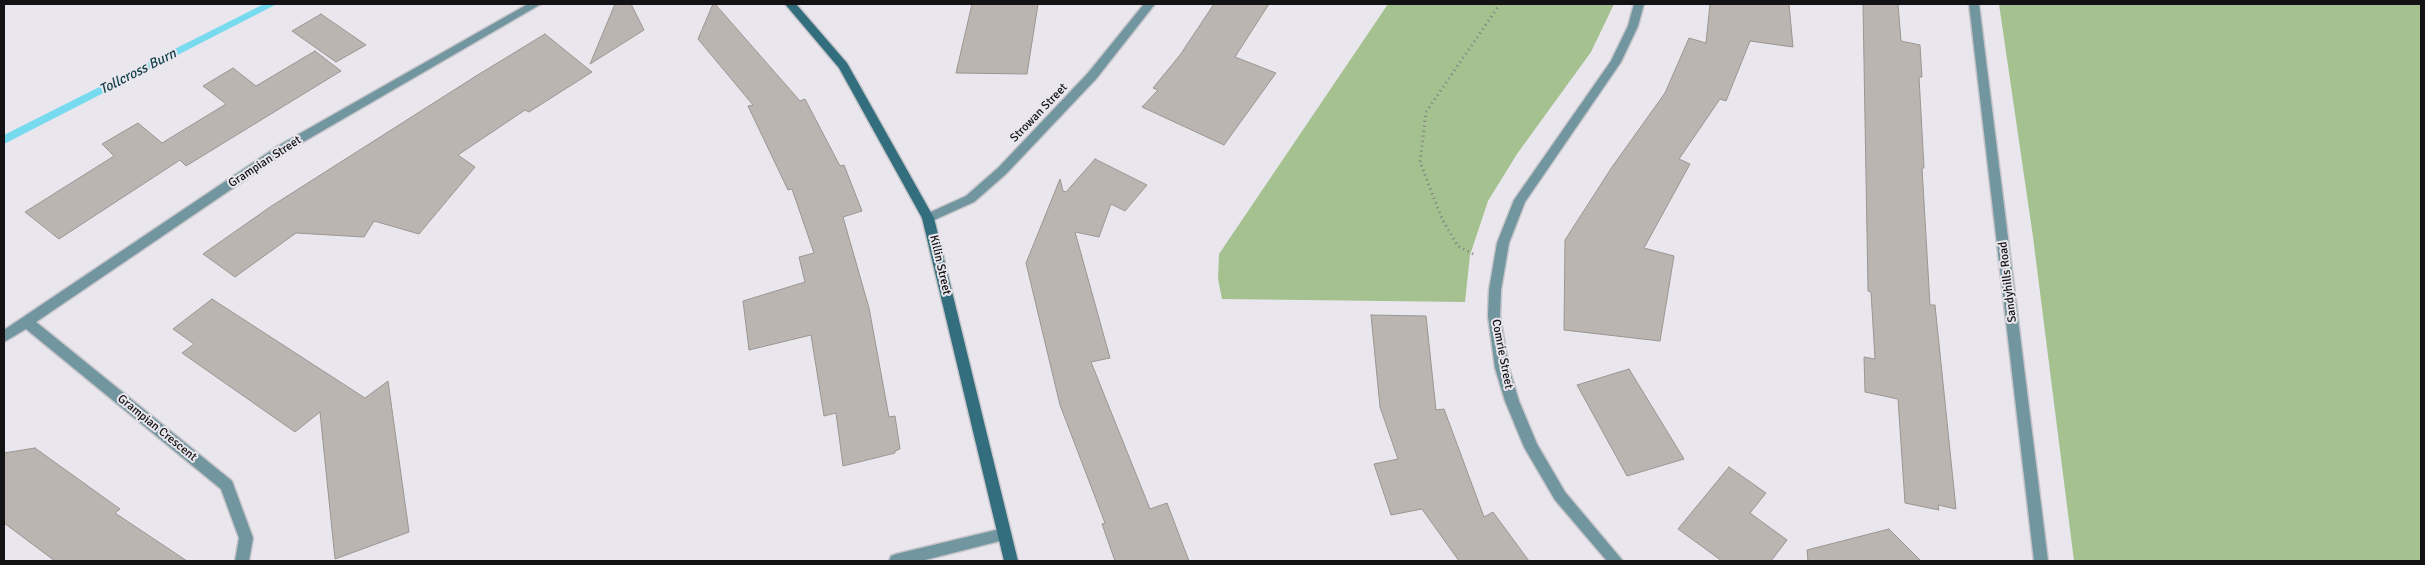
<!DOCTYPE html>
<style>
body{margin:0}
#map{position:relative;width:2425px;height:565px;overflow:hidden;background:#e9e7ed;font-family:Signika,sans-serif}
canvas{display:block}
.frame{position:absolute;inset:0;border:5px solid #131315;pointer-events:none}
</style>
<div id="map">
<canvas width="2425" height="565"></canvas>
<div class="frame"></div>
</div>
<script>
const ctx = document.querySelector('canvas').getContext('2d');
ctx.lineJoin = 'round';
function fillPath(path, color) { ctx.fillStyle = color; ctx.fill(path, 'evenodd'); }
const poly = rows => new Path2D(rows.map(r => 'M' + r).join(''));
function trace(path, color, width, dash) { ctx.strokeStyle = color; ctx.lineWidth = width; ctx.lineCap = dash ? 'butt' : 'round'; ctx.setLineDash(dash || []); ctx.stroke(path); }
function drawText(font, color, halo, rows, align = 'center') {
  ctx.font = font + ' Signika,sans-serif'; ctx.lineWidth = 4; ctx.setLineDash([]); ctx.textBaseline = 'middle'; ctx.strokeStyle = halo; ctx.fillStyle = color; for (const [text, x, y, turn = 0] of rows) {
    ctx.save(); ctx.translate(x, y); ctx.rotate((+turn || 0) * Math.PI / 180); ctx.textAlign = isNaN(turn) ? turn : align; if (halo) ctx.strokeText(text, 0, 0); ctx.fillText(text, 0, 0); ctx.restore();
  }
}
fillPath(poly([
 [1388,4,1614,4,1591,52,1517,154,1488,201,1470,255,1465,302,1222,299,1218,279,1219,254],
 [1999,4,2421,4,2421,561,2074,561,2033,237]
]), '#a5c18f');
fillPath(poly([
 [264,4,277,4,4,144,4,135,264,4]
]), '#77daef');
const building = poly([
 [615,4,631,4,644,30,590,64,615,4],
 [713,4,715,4,800,101,805,99,840,166,844,165,862,211,843,217,869,308,889,417,895,416,900,449,895,451,895,453,843,466,836,413,824,416,811,335,749,350,743,301,805,282,799,257,814,253,792,189,788,190,748,106,753,105,698,39,713,4],
 [972,4,1038,4,1027,74,956,73,972,4],
 [1214,4,1269,4,1235,57,1276,73,1224,145,1142,107,1158,90,1153,88,1180,55,1214,4],
 [1710,4,1789,4,1793,47,1750,41,1726,101,1720,99,1679,159,1690,164,1644,248,1674,256,1660,341,1564,330,1565,240,1612,167,1665,93,1689,38,1706,43,1710,4],
 [1863,4,1898,4,1901,41,1920,45,1922,77,1919,77,1924,168,1922,168,1930,305,1935,305,1956,509,1938,505,1939,510,1905,503,1898,399,1865,392,1864,357,1875,359,1871,292,1868,291,1863,4],
 [321,14,366,45,336,62,292,31,321,14],
 [545,34,592,72,529,112,525,110,458,155,475,167,419,234,374,221,364,237,296,233,235,277,203,254,270,207,476,76,545,34],
 [315,51,341,71,186,166,180,160,59,239,25,212,114,156,102,144,138,123,162,143,226,104,203,86,233,68,256,86,315,51],
 [1095,159,1147,185,1125,211,1111,204,1099,237,1075,232,1110,358,1091,362,1150,509,1167,503,1189,561,1115,561,1102,524,1105,523,1060,405,1026,263,1060,179,1063,191,1066,192,1095,159],
 [212,299,365,398,388,381,409,532,335,559,320,412,295,432,182,353,194,344,173,329,212,299],
 [1371,315,1426,316,1436,410,1444,409,1484,517,1493,512,1529,561,1459,561,1422,509,1391,515,1374,464,1398,459,1380,407,1371,315],
 [1629,369,1684,459,1627,476,1577,385,1629,369],
 [35,448,120,509,115,513,187,561,55,561,4,523,4,453,35,448],
 [1729,467,1766,493,1750,513,1787,540,1771,561,1722,561,1678,529,1729,467],
 [1889,529,1921,561,1808,561,1807,550,1889,529]
]);
fillPath(building, '#bbb5b2');
trace(building, '#9b9592', 1);
const street = poly([
 [528,4,541,4,286,152,36,322,232,481,253,538,249,561,235,561,239,538,221,489,26,329,4,342,4,330,278,146,528,4],
 [1144,4,1155,4,1096,79,1006,174,974,202,932,221,924,221,922,218,924,215,966,196,998,168,1088,73,1144,4],
 [1634,4,1644,4,1638,26,1621,62,1525,202,1509,243,1501,290,1500,316,1509,368,1519,401,1537,444,1565,492,1623,561,1607,561,1555,500,1524,447,1505,401,1495,368,1488,316,1489,290,1497,243,1514,200,1611,61,1628,26,1634,4],
 [1969,4,1979,4,2048,561,2034,561,1969,4],
 [1004,528,1009,529,1011,534,1009,539,1004,540,921,561,889,561,891,556,896,554,1004,528]
]);
const secondary = poly([
 [785,4,796,4,847,63,934,218,1018,561,1004,561,922,218,839,68,785,4]
]);
trace(street, '#c7c5ca', 3);
trace(secondary, '#c7c5ca', 3);
trace(poly([
 [1473,254,1458,246,1442,219,1420,162,1426,112,1500,4]
]), '#7e7d81', 3, [1, 4]);
fillPath(street, '#7196a0');
fillPath(secondary, '#326e7d');
drawText('12px', '#131315', '#e9e7ed', [
 ["Strowan Street",1039,113,-46],
 ["Grampian Street",265,162,-33],
 ["Killin Street",940,265,77],
 ["Sandyhills Road",2008,282,-97],
 ["Comrie Street",1502,354,79],
 ["Grampian Crescent",157,428,39]
]);
drawText('italic 14px', '#14414b', '#e9e7ed', [
 ["Tollcross Burn",138,72,-27]
]);
</script>
